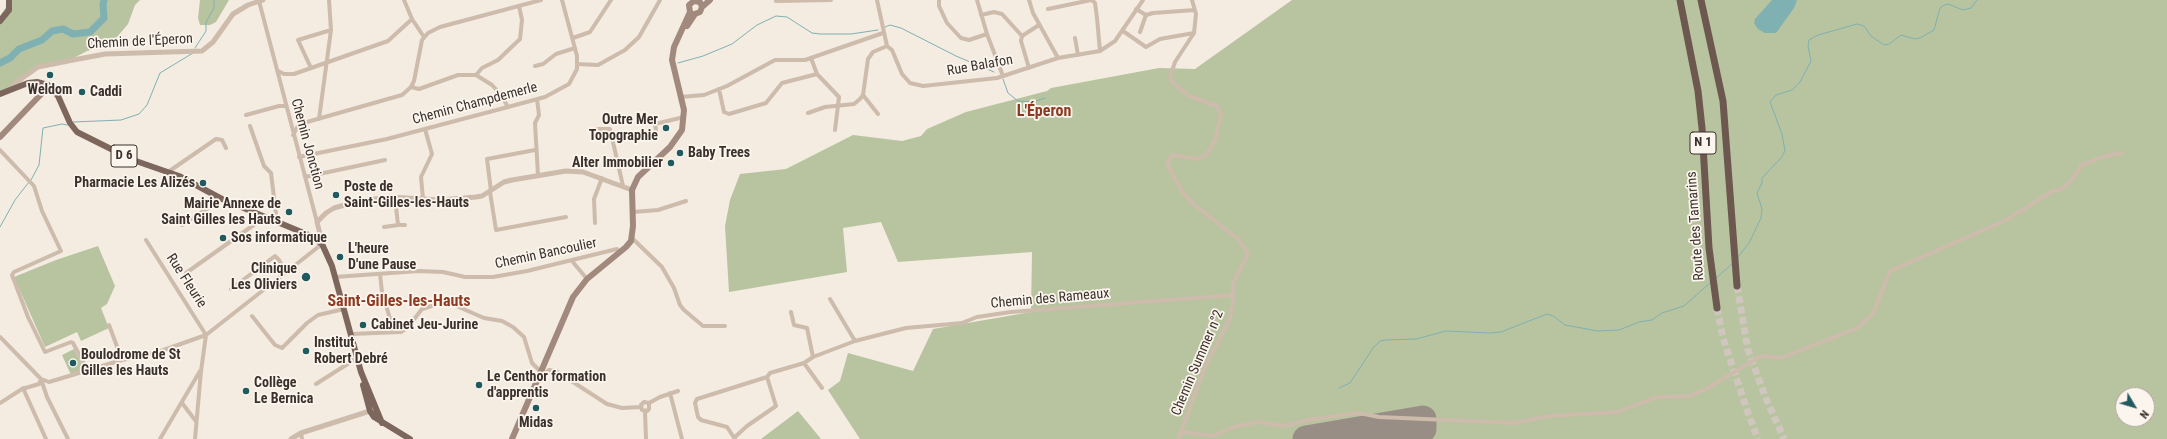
<!DOCTYPE html>
<meta charset="utf-8">
<style>
body{margin:0}
#map{position:relative;width:2167px;height:439px;overflow:hidden;background:#f4ebe1;font-family:"Roboto Condensed",sans-serif}
canvas{display:block}
.north{position:absolute;left:2115px;top:387px;width:40px;height:40px;box-sizing:border-box;background:#fbf5ee;border:1px solid #aea6a0;border-radius:50%;rotate:128deg;font-size:11px;font-weight:700;line-height:16px;text-align:center;color:#3b302b}
.north::after{content:'';display:block;margin:auto;width:14px;height:18px;background:#1f5a5e;clip-path:polygon(50% 0,100% 100%,50% 72%,0 100%)}
</style>
<div id="map">
<canvas width="2167" height="439"></canvas>
<div class="north">N</div>
</div>
<script>
const ctx = document.querySelector('canvas').getContext('2d');
ctx.lineJoin = 'round';
function fillPath(path, color) { ctx.fillStyle = color; ctx.fill(path, 'evenodd'); }
const poly = rows => new Path2D(rows.map(r => 'M' + r).join(''));
function trace(path, color, width, dash) { ctx.strokeStyle = color; ctx.lineWidth = width; ctx.lineCap = dash ? 'butt' : 'round'; ctx.setLineDash(dash || []); ctx.stroke(path); }
function drawText(font, color, halo, rows, align = 'center') {
  ctx.font = font + ' "Roboto Condensed",sans-serif'; ctx.lineWidth = 3.5; ctx.setLineDash([]); ctx.textBaseline = 'middle'; ctx.strokeStyle = halo; ctx.fillStyle = color; for (const [text, x, y, turn = 0] of rows) {
    ctx.save(); ctx.translate(x, y); ctx.rotate((+turn || 0) * Math.PI / 180); ctx.textAlign = isNaN(turn) ? turn : align; if (halo) ctx.strokeText(text, 0, 0); ctx.fillText(text, 0, 0); ctx.restore();
  }
}
fillPath(poly([
 [6,0,140,0,135,5,128,24,112,43,87,51,68,61,38,67,12,89,0,94,0,16,6,7],
 [200,0,229,0,216,22,210,25,200,25,198,18],
 [1292,0,2167,0,2167,439,860,439,828,390,840,381,848,353,913,371,933,329,1031,312,1032,252,898,262,881,222,843,228,847,272,729,292,725,226,730,200,740,174,786,169,853,135,902,141,921,136,927,129,966,112,1047,91,1051,88,1159,68,1195,69],
 [2123,395,2147,395,2147,419,2123,419],
 [98,246,115,286,107,304,101,308,109,328,81,341,77,332,45,347,14,277,56,260],
 [74,349,85,370,71,375,62,355],
 [798,411,821,439,761,439]
]), '#b8c4a0');
fillPath(poly([
 [1772,0,1797,0,1794,8,1776,33,1765,33,1758,29,1754,23,1755,19]
]), '#7fb0b2');
trace(poly([
 [885,27,890,25,901,28,956,56,994,72],
 [195,48,206,31,206,22,214,8,214,0],
 [678,63,703,56,732,44,757,25,776,16,787,17,812,33,820,34,851,34,878,30],
 [1003,79,1008,93,1018,101,1033,102,1045,98],
 [73,122,121,120,139,114,147,105,160,73,193,53],
 [31,180,39,165,43,128,62,124,67,125],
 [0,227,15,200,29,182],
 [1738,257,1749,243,1761,218,1762,209,1757,193,1762,183,1762,178,1781,158,1785,151,1782,134,1770,102,1776,95,1792,90,1800,82,1811,61,1808,46,1809,40,1818,35,1857,24,1864,26,1871,36,1884,45,1889,44,1901,35,1915,39,1920,38,1934,30,1940,8,1944,5,1948,4,1963,10,1971,8,1977,0],
 [1716,278,1732,264],
 [1339,388,1350,383,1373,348,1380,341,1385,340,1416,339,1446,331,1490,333,1501,332,1547,314,1553,316,1565,325,1598,331,1619,330,1639,322,1652,320,1662,313,1684,306,1711,282]
]), '#7fb0b2', 1);
trace(poly([
 [0,63,10,58,19,49,42,40,52,31,63,29,73,34,90,32,104,18,103,5,104,0]
]), '#7fb0b2', 7);
trace(poly([
 [1306,439,1423,419,1423,429,1364,439]
]), '#988e86', 27);
trace(poly([
 [1737,286,1748,350,1765,396,1784,439],
 [1717,308,1723,338,1748,413,1758,439]
]), '#cfc6bd', 7, [7, 3.5]);
trace(poly([
 [404,0,412,19,424,37],
 [877,0,887,46,892,50,902,74,910,83,923,86,997,78,1058,58,1100,51,1115,41,1143,0],
 [939,0,939,6,947,23,961,38,969,40,987,34],
 [977,0,987,34,1003,76],
 [1029,0,1033,13,1058,58],
 [1092,0,1095,3,1097,18,1100,51],
 [259,1,317,222],
 [776,1,831,0],
 [1048,9,1091,0],
 [1136,9,1146,15,1153,13,1195,10],
 [981,15,994,12,1002,14,1022,36],
 [1123,31,1146,47,1160,39,1194,33],
 [1140,32,1146,15],
 [573,38,590,32,611,0],
 [1075,38,1078,55],
 [811,58,817,74,839,97,835,130],
 [577,64,598,65,625,50,639,37,660,0],
 [535,66,543,64,556,54,575,48],
 [311,68,298,40,331,30],
 [1029,68,1021,41,1022,36,1039,25],
 [278,71,284,74,294,74,388,41,412,19],
 [476,75,482,68,498,60,520,39,522,20,519,6],
 [411,87,419,89,458,75,476,75,492,85,501,95,508,107],
 [719,89,724,112,729,114,766,103,782,83,817,74],
 [863,95,878,114],
 [680,97,704,95,727,86,775,60,805,60,883,33],
 [537,99,539,115,535,123,538,175],
 [808,113,825,107,854,104,860,99,863,95,868,59,873,52,887,46],
 [246,115,279,106,285,106],
 [319,119,331,30,329,0],
 [250,126,264,166,271,173,277,222],
 [596,129,610,129,623,186],
 [656,131,655,124,684,117],
 [293,135,298,126,307,122,402,95,411,87,414,81,422,40,428,33,440,27,541,0],
 [0,150,34,186,42,211,61,251,14,272,12,275,28,317,45,352,71,342,73,343,88,371],
 [299,157,387,139,508,107,545,97,569,84,577,69,577,56,562,0],
 [168,172,216,139,222,140,226,148],
 [305,177,385,160],
 [491,191,487,159,535,150],
 [490,192,496,230,566,217],
 [423,199,421,177,432,154,425,129],
 [633,212,658,210,686,201],
 [595,223,594,199,602,178],
 [182,225,222,199],
 [398,225,405,225],
 [384,227,398,225,395,197],
 [632,238,662,267,674,288,680,305,684,310,703,326,725,326],
 [146,240,206,335],
 [572,261,587,279],
 [186,273,265,217],
 [380,274,382,292,394,332],
 [335,277,419,271,443,272,465,277,493,277,527,271,617,249],
 [231,289,275,256,279,260,286,273],
 [830,299,855,341],
 [791,312,794,325,807,328,813,357],
 [252,316,275,345,282,348,307,323,318,315,344,309],
 [109,325,122,360],
 [351,334,401,332,408,327,422,309,438,304,452,304,484,318,502,321,513,327,524,337,532,363,538,369],
 [0,337,41,379,49,382,122,360,158,352,206,335,322,244],
 [804,363,822,388],
 [540,376,549,370,556,371,607,404,622,408,641,407],
 [41,379,47,397,68,439],
 [316,384,357,358],
 [23,388,46,439],
 [670,393,682,439],
 [0,403,22,389,39,384,41,380],
 [182,403,195,420],
 [649,403,649,409,647,411,642,410,641,405,644,402,649,403,660,397,678,391],
 [645,411,646,439],
 [301,433,302,439],
 [735,437,747,426,776,406,767,377],
 [1179,437,1185,432,1213,436,1234,427,1257,422,1284,426,1313,419,1359,413,1379,417,1515,423,1549,416,1617,412,1657,397,1689,396,1706,389,1759,357,1765,356,1781,358,1857,328,1873,314,1890,271,2004,221,2053,191,2060,190,2070,182,2082,165,2102,157,2121,153],
 [1179,437,1205,367,1230,319,1233,303,1233,283,1247,256,1247,252,1238,239,1192,203,1182,191,1167,164,1172,155,1197,159,1206,155,1215,140,1220,119,1221,114,1217,106,1189,96,1172,82,1170,77,1175,62,1194,33,1196,14,1192,0],
 [160,439,200,371],
 [195,439,201,371,206,335],
 [735,439,727,427,701,420,698,417,695,403,697,399,767,377,770,373,804,363,813,357,855,341,906,328,962,323,977,317,1011,312,1233,295]
]), '#cdbbac', 4);
trace(poly([
 [12,89,14,84,38,67,68,61,105,54,202,51,213,42,233,14,248,5,263,0],
 [317,240,320,234,317,222,326,213,334,208,359,201,390,197,440,200,476,197,482,196,504,182,512,180,566,171,583,172,632,190],
 [291,439,301,433,370,411]
]), '#cdbbac', 5);
trace(poly([
 [690,12,689,5,694,1,700,2,702,7],
 [695,14,700,12,702,7,710,0],
 [687,26,695,14],
 [0,137,49,86],
 [512,439,573,297,587,279,626,247,631,241,633,226,632,190,638,177,670,147,682,130,684,110,672,60,674,47,690,12]
]), '#a18a7d', 6);
trace(poly([
 [0,21,9,10,9,0],
 [0,94,28,83,37,82,48,85,58,96,70,123,77,132,133,160,179,176,222,199,311,236,322,244,332,266,361,372,382,423],
 [363,385,370,411,374,417,410,439]
]), '#7d675c', 6);
trace(poly([
 [1680,0,1698,91,1702,128,1709,248,1717,308],
 [1701,0,1723,101,1737,286]
]), '#6c584f', 7);
for (const [x, y, r, color] of [
 [50,75,4,"#1f5a5e"],
 [82,92,4,"#1f5a5e"],
 [666,128,4,"#1f5a5e"],
 [680,153,4,"#1f5a5e"],
 [671,163,4,"#1f5a5e"],
 [203,183,4,"#1f5a5e"],
 [336,195,4,"#1f5a5e"],
 [289,212,4,"#1f5a5e"],
 [223,238,4,"#1f5a5e"],
 [340,257,4,"#1f5a5e"],
 [306,277,5,"#1f5a5e"],
 [363,325,4,"#1f5a5e"],
 [306,351,4,"#1f5a5e"],
 [73,363,4,"#1f5a5e"],
 [479,385,4,"#1f5a5e"],
 [246,391,4,"#1f5a5e"],
 [536,408,4,"#1f5a5e"]
]) { const dot = new Path2D(); dot.arc(x, y, r, 0, 2 * Math.PI); ctx.fillStyle = color; ctx.fill(dot); trace(dot, '#fbf5ee', 1.5); }
for (const [x, y, w] of [
 [1703,143,26],
 [124,156,26]
]) { const box = new Path2D(); box.roundRect(x - w / 2, y - 11, w, 22, 3); ctx.fillStyle = '#fbf5ee'; ctx.fill(box); trace(box, '#3b302b', 1); }
drawText('bold 13px', '#3b302b', null, [
 ["N 1",1703,143],
 ["D 6",124,156]
]);
drawText('14px', '#3b302b', '#fbf5ee', [
 ["Chemin de l'Éperon",140,42,-3],
 ["Rue Balafon",980,66,-10],
 ["Chemin Champdemerle",475,104,-15],
 ["Chemin Jonction",307,144,75],
 ["Route des Tamarins",1696,226,-94],
 ["Chemin Bancoulier",546,254,-12],
 ["Rue Fleurie",186,281,57],
 ["Chemin des Rameaux",1050,299,-5],
 ["Chemin Summer n°2",1198,363,-67]
]);
drawText('bold 14px', '#3b302b', '#fbf5ee', [
 ["Weldom",50,90,"center"],
 ["Caddi",90,92],
 ["Outre Mer",658,120,"right"],
 ["Topographie",658,136,"right"],
 ["Baby Trees",688,153],
 ["Alter Immobilier",663,163,"right"],
 ["Pharmacie Les Alizés",195,183,"right"],
 ["Poste de",344,187],
 ["Saint-Gilles-les-Hauts",344,203],
 ["Mairie Annexe de",281,204,"right"],
 ["Saint Gilles les Hauts",281,220,"right"],
 ["Sos informatique",231,238],
 ["L'heure",348,249],
 ["D'une Pause",348,265],
 ["Clinique",297,269,"right"],
 ["Les Oliviers",297,285,"right"],
 ["Cabinet Jeu-Jurine",371,325],
 ["Institut",314,343],
 ["Robert Debré",314,359],
 ["Boulodrome de St",81,355],
 ["Gilles les Hauts",81,371],
 ["Le Centhor formation",487,377],
 ["d'apprentis",487,393],
 ["Collège",254,383],
 ["Le Bernica",254,399],
 ["Midas",536,423,"center"]
], 'left');
drawText('bold 16px', '#8c3b22', '#fbf5ee', [
 ["L'Éperon",1044,112],
 ["Saint-Gilles-les-Hauts",399,302]
]);
</script>
